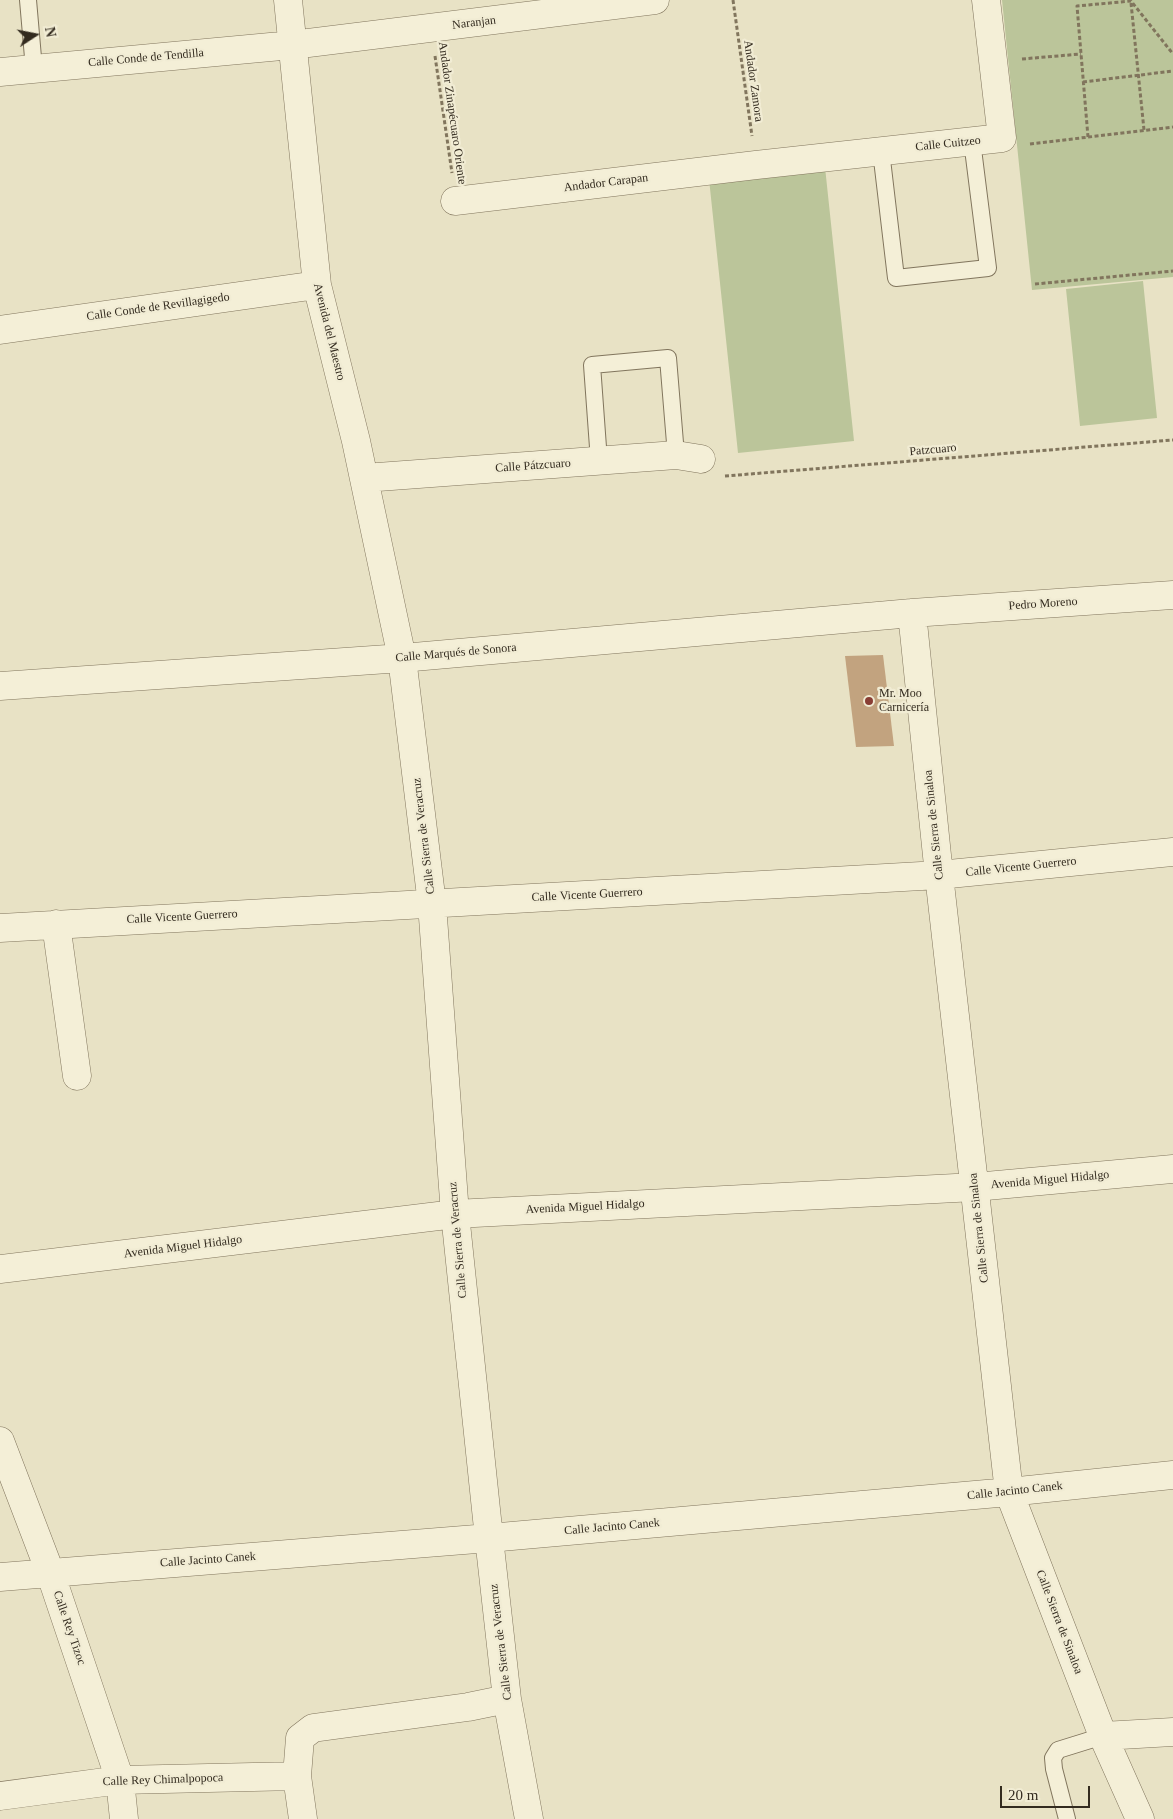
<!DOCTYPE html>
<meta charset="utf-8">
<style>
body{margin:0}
#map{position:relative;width:1173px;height:1819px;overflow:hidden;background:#e8e2c5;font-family:"Times New Roman",serif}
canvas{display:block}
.north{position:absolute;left:10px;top:10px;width:50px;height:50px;-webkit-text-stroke:4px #f1ecd4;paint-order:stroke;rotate:79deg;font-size:14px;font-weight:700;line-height:20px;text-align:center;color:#332b1f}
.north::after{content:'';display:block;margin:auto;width:18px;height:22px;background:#332b1f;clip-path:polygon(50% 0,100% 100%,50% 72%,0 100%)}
.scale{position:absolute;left:1000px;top:1786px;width:90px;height:22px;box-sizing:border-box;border:2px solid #332b1f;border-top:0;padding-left:6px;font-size:15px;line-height:18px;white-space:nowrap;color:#332b1f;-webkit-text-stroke:4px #f1ecd4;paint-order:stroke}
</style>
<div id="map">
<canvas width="1173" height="1819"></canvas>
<div class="north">N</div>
<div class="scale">20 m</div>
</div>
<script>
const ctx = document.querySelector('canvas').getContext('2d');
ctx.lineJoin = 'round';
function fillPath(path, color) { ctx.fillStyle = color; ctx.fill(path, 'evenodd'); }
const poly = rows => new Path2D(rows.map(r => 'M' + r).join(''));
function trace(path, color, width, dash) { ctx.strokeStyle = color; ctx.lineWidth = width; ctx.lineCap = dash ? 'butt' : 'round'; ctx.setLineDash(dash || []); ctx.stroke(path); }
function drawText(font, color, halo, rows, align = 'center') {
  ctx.font = font + ' "Times New Roman",serif'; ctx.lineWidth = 4.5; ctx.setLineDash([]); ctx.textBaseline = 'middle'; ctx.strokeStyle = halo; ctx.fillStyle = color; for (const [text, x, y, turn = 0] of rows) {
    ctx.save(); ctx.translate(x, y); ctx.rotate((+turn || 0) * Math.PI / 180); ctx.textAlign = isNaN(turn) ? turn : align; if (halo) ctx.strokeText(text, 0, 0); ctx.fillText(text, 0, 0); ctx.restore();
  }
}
fillPath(poly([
 [1002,0,1173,0,1173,277,1032,290],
 [825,167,854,441,738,453,709,179],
 [1143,281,1157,418,1080,426,1066,289]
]), '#bbc59a');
fillPath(poly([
 [883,655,894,746,856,747,845,656]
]), '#c2a37f');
const lane = poly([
 [28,0,34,69],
 [881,151,896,278,988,268,972,141],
 [599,461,592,365,668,358,676,455],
 [1067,1819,1054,1769,1053,1758,1058,1750,1103,1736]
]);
const street = poly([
 [288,0,317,285,356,441,402,658,432,904,455,1214,489,1538,507,1699,529,1819],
 [0,72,292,45,655,0],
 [455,201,756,165,1002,138,986,0],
 [0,330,317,285],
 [364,478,676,455,701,459],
 [912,613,939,875,1009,1492,1103,1736,1140,1819],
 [0,686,402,658,912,613,1173,595],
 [56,924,77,1076],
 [0,928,939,875,1173,852],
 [0,1269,455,1214,975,1187,1173,1169],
 [0,1441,50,1572,120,1780,124,1819],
 [0,1577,489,1538,1009,1492,1173,1475],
 [1103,1736,1173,1732],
 [0,1796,120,1780,297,1776],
 [303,1819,297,1776,300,1738,313,1728,468,1707,507,1699]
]);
trace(lane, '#81755d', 18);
trace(street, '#81755d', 29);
trace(poly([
 [733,0,752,136],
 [1131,3,1144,130],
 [435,56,452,173],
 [1022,59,1081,54],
 [1083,82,1173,71],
 [1088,137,1077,6,1131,1,1173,54],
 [1030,144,1173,127],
 [1035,284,1173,271],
 [725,476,1173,440]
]), '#81755d', 3, [4, 2.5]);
trace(lane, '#f4efd7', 16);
trace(street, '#f4efd7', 28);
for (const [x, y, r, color] of [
 [869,701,5,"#893e34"]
]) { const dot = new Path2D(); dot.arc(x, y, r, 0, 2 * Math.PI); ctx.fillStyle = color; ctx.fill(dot); trace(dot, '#f1ecd4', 2); }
drawText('12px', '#332b1f', '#f1ecd4', [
 ["Naranjan",474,23,-7],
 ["Calle Conde de Tendilla",146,58,-5],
 ["Andador Zamora",753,81,82],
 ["Andador Zinapécuaro Oriente",452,113,82],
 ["Calle Cuitzeo",948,144,-6],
 ["Andador Carapan",606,183,-7],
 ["Calle Conde de Revillagigedo",158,307,-8],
 ["Avenida del Maestro",329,332,76],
 ["Patzcuaro",933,450,-5],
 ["Calle Pátzcuaro",533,466,-4],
 ["Pedro Moreno",1043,604,-4],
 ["Calle Marqués de Sonora",456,653,-5],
 ["Calle Sierra de Sinaloa",934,825,-96],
 ["Calle Sierra de Veracruz",424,836,-97],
 ["Calle Vicente Guerrero",1021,867,-6],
 ["Calle Vicente Guerrero",587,895,-3],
 ["Calle Vicente Guerrero",182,917,-3],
 ["Avenida Miguel Hidalgo",1050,1180,-5],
 ["Avenida Miguel Hidalgo",585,1207,-3],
 ["Calle Sierra de Sinaloa",979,1228,-96],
 ["Calle Sierra de Veracruz",458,1240,-95],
 ["Avenida Miguel Hidalgo",183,1247,-7],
 ["Calle Jacinto Canek",1015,1491,-6],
 ["Calle Jacinto Canek",612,1527,-5],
 ["Calle Jacinto Canek",208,1560,-4],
 ["Calle Sierra de Sinaloa",1059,1622,69],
 ["Calle Rey Tizoc",69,1628,71],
 ["Calle Sierra de Veracruz",501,1642,-97],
 ["Calle Rey Chimalpopoca",163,1780,-2]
]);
drawText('12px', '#332b1f', '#f1ecd4', [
 ["Mr. Moo",879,694],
 ["Carnicería",879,708]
], 'left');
</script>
